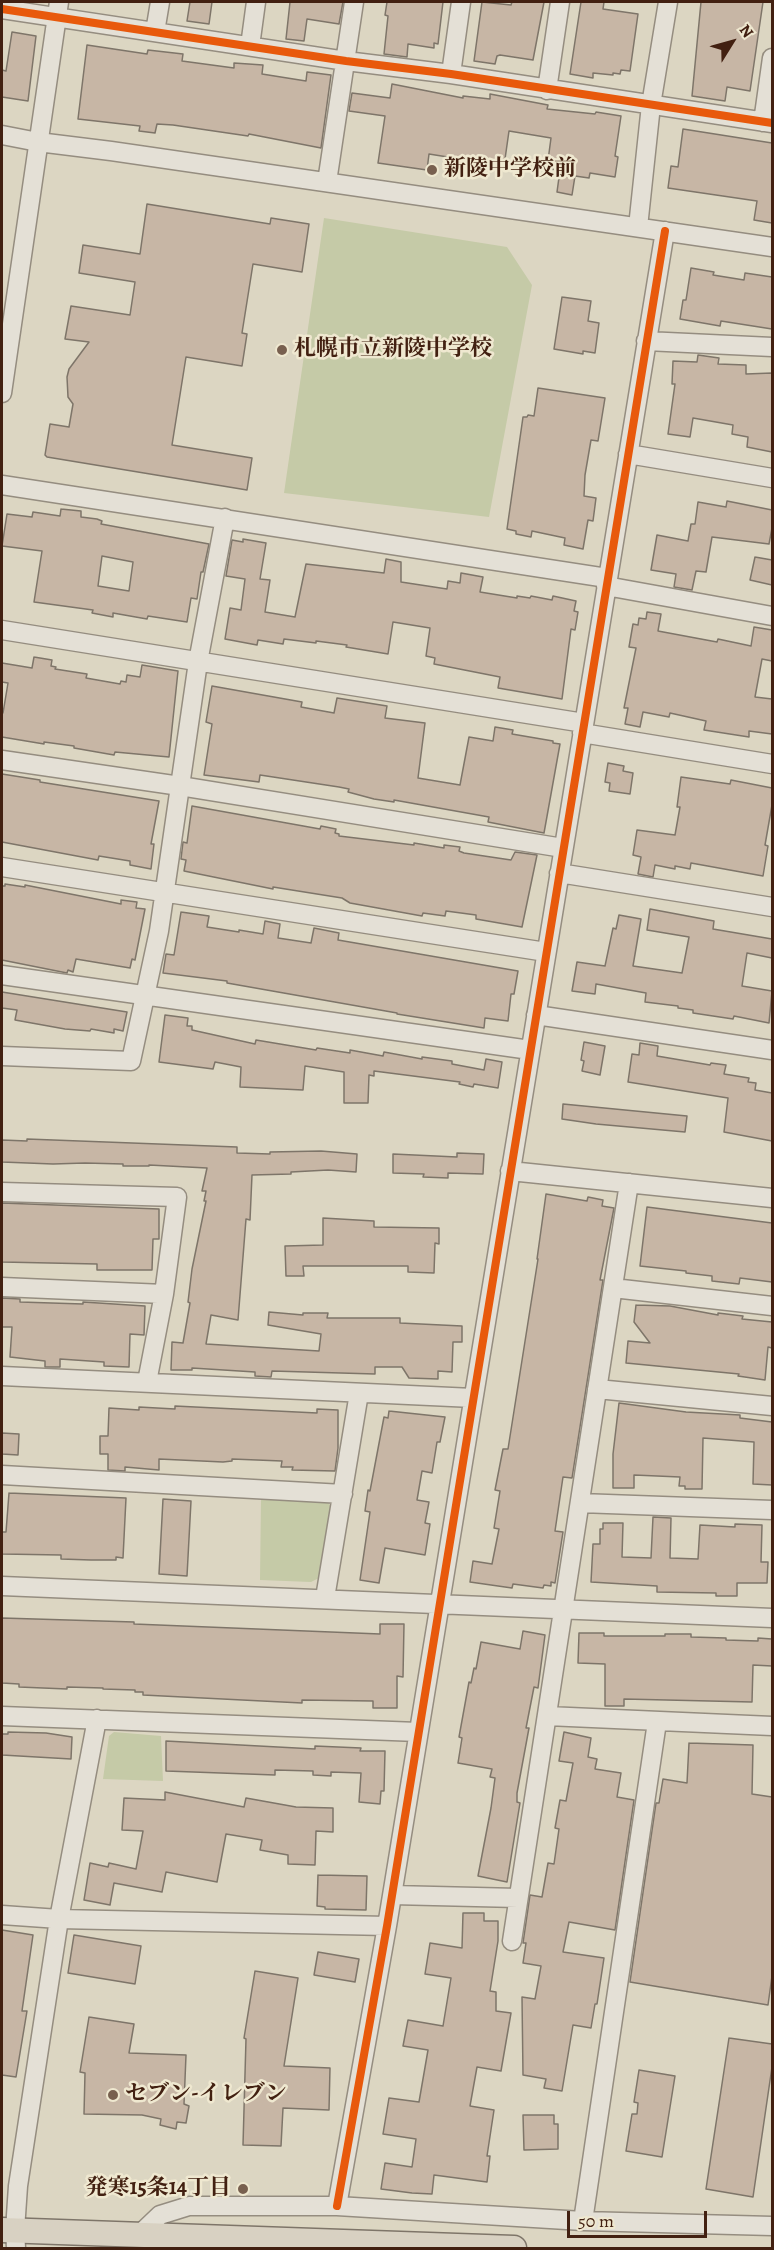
<!DOCTYPE html>
<meta charset="utf-8">
<style>
body{margin:0}
#map{position:relative;width:774px;height:2250px;overflow:hidden;background:#dcd6c2;font-family:Alegreya,serif}
canvas{display:block}
.frame{position:absolute;inset:0;border:3px solid #422011;pointer-events:none}
.north{position:absolute;left:702px;top:12px;width:60px;height:60px;-webkit-text-stroke:4px #efe8d0;paint-order:stroke;rotate:53deg;font-size:16px;font-weight:700;line-height:24px;text-align:center;color:#422011}
.north::after{content:'';display:block;margin:auto;width:21px;height:27px;background:#422011;clip-path:polygon(50% 0,100% 100%,50% 72%,0 100%)}
.scale{position:absolute;left:567px;top:2211px;width:140px;height:27px;box-sizing:border-box;border:3px solid #422011;border-top:0;padding-left:8px;font-size:18px;line-height:21px;white-space:nowrap;color:#422011;-webkit-text-stroke:4px #efe8d0;paint-order:stroke}
</style>
<div id="map">
<canvas width="774" height="2250"></canvas>
<div class="frame"></div>
<div class="north">N</div>
<div class="scale">50 m</div>
</div>
<script>
const ctx = document.querySelector('canvas').getContext('2d');
ctx.lineJoin = 'round';
function fillPath(path, color) { ctx.fillStyle = color; ctx.fill(path, 'evenodd'); }
const poly = rows => new Path2D(rows.map(r => 'M' + r).join(''));
function trace(path, color, width, dash) { ctx.strokeStyle = color; ctx.lineWidth = width; ctx.lineCap = dash ? 'butt' : 'round'; ctx.setLineDash(dash || []); ctx.stroke(path); }
function drawText(font, color, halo, rows, align = 'center') {
  ctx.font = font + ' Alegreya,"Noto Serif JP",serif'; ctx.lineWidth = 5; ctx.setLineDash([]); ctx.textBaseline = 'middle'; ctx.strokeStyle = halo; ctx.fillStyle = color; for (const [text, x, y, turn = 0] of rows) {
    ctx.save(); ctx.translate(x, y); ctx.rotate((+turn || 0) * Math.PI / 180); ctx.textAlign = isNaN(turn) ? turn : align; if (halo) ctx.strokeText(text, 0, 0); ctx.fillText(text, 0, 0); ctx.restore();
  }
}
fillPath(poly([
 [324,218,507,247,532,285,489,517,284,493],
 [326,1499,331,1507,321,1577,311,1582,260,1580,261,1500],
 [114,1732,161,1736,163,1781,103,1779,109,1736]
]), '#c5caa7');
const building = poly([
 [190,2,212,2,209,24,187,21,190,2],
 [290,2,343,2,339,24,307,19,304,41,286,39,290,2],
 [387,2,443,2,438,44,434,43,434,48,408,44,407,57,384,54,388,16,385,15,387,2],
 [482,2,511,5,512,2,544,2,533,60,500,55,497,56,495,64,474,61,482,2],
 [581,2,604,2,603,9,638,14,630,71,621,70,620,74,613,73,613,75,593,73,593,78,570,74,581,2],
 [701,2,763,2,750,91,727,87,725,101,692,96,701,2],
 [12,32,36,36,28,101,2,97,2,70,6,71,12,32],
 [87,45,147,54,148,50,183,54,182,61,234,68,234,63,263,65,262,74,306,81,307,72,331,75,321,148,249,134,248,136,173,125,157,124,155,133,139,131,140,126,78,119,87,45],
 [392,84,463,98,463,96,490,99,490,94,548,105,547,109,595,114,596,112,621,116,615,156,618,157,615,177,590,173,589,178,575,176,572,195,557,192,560,170,547,168,551,138,509,131,504,166,429,154,427,170,378,163,385,116,349,111,352,93,390,98,392,84],
 [683,129,772,143,772,223,754,220,757,201,668,188,671,166,678,167,683,129],
 [147,204,270,224,271,218,309,224,302,272,253,264,242,333,247,334,242,366,186,357,172,445,252,458,247,490,47,457,45,455,50,424,69,427,73,404,68,397,67,377,69,369,89,342,65,339,71,306,130,315,135,282,79,273,83,245,140,254,147,204],
 [691,268,714,272,713,275,744,280,745,273,772,277,772,329,721,321,720,326,680,319,683,300,686,300,691,268],
 [562,297,591,301,588,321,599,323,595,353,583,351,583,354,554,349,562,297],
 [698,355,719,358,718,364,746,365,746,374,772,373,772,452,747,447,748,437,732,434,733,425,693,418,690,437,668,434,675,384,672,384,673,361,697,362,698,355],
 [538,388,605,398,598,441,591,440,585,475,584,496,596,498,593,521,588,520,583,549,564,545,565,538,532,531,531,537,516,534,516,531,507,529,523,417,527,417,528,415,534,416,538,388],
 [727,501,772,510,772,528,769,544,712,537,706,572,696,571,692,590,674,587,676,574,651,570,657,535,688,541,691,524,695,524,698,502,726,507,727,501],
 [61,509,81,511,81,517,97,519,102,521,101,524,209,544,203,572,201,572,197,599,191,598,187,622,148,616,147,619,113,613,113,617,92,613,93,610,34,602,42,551,2,546,7,514,32,517,33,512,60,516,61,509],
 [102,556,133,562,129,591,98,586,102,556],
 [243,539,266,543,260,579,270,580,265,612,295,617,306,564,384,573,386,559,401,562,401,582,447,589,448,581,460,583,461,573,483,577,480,592,517,598,517,596,530,598,531,596,552,600,553,596,576,601,574,611,578,612,575,630,571,629,562,699,498,688,500,677,434,664,435,658,426,656,430,628,393,622,388,654,346,647,347,645,316,641,316,643,284,639,283,644,258,640,257,645,225,639,230,608,241,610,245,579,226,576,232,540,243,542,243,539],
 [755,557,772,560,772,585,750,580,755,557],
 [647,612,661,614,658,631,717,642,718,639,751,646,754,627,772,630,772,661,762,659,755,697,772,699,772,734,749,731,749,737,704,730,706,721,670,713,669,717,643,712,640,727,625,724,628,708,624,708,636,648,629,647,633,624,638,625,639,618,646,619,647,612],
 [34,657,52,660,51,666,56,667,55,669,87,674,86,678,120,684,121,681,126,682,127,675,140,677,142,665,178,671,169,757,115,752,114,755,74,748,74,746,44,742,44,744,2,737,2,713,3,713,8,683,2,682,2,663,32,668,34,657],
 [212,686,302,702,301,707,334,713,337,698,387,706,385,718,425,723,418,778,460,785,469,737,493,741,495,727,513,730,512,734,553,741,553,743,560,744,544,833,488,822,489,817,394,800,394,802,374,799,348,792,349,789,339,787,260,775,259,782,204,775,212,724,206,722,212,686],
 [608,763,624,766,623,771,633,773,630,794,609,791,610,783,605,782,608,763],
 [2,774,40,780,40,782,159,801,151,844,154,844,151,869,130,865,130,861,99,856,98,860,2,842,2,774],
 [681,777,730,784,731,780,772,788,772,805,765,845,768,846,763,876,691,863,690,869,675,866,675,869,655,865,653,877,638,874,641,857,633,855,637,830,675,835,680,807,677,807,681,777],
 [192,806,320,829,321,826,336,829,335,833,339,834,339,836,414,845,414,843,444,848,444,845,460,847,459,851,464,853,511,860,515,852,537,855,522,927,476,919,476,915,446,911,445,916,423,913,422,916,350,903,342,898,273,887,273,889,184,871,186,860,181,859,183,842,187,843,192,806],
 [5,884,25,887,25,885,121,904,121,900,137,902,136,908,145,909,135,960,132,959,130,968,76,959,73,972,68,970,67,973,2,960,2,886,5,886,5,884],
 [650,909,714,921,713,929,772,939,772,958,747,953,742,986,772,991,769,1023,734,1016,733,1019,693,1013,693,1010,678,1008,678,1006,645,1002,646,993,596,984,595,994,572,991,577,962,605,966,613,928,616,929,619,915,641,919,633,966,682,973,689,937,647,930,650,909],
 [181,912,209,916,207,927,239,932,239,930,263,934,265,921,280,924,278,938,311,943,314,928,339,933,338,940,518,971,514,994,511,994,508,1021,485,1018,484,1028,397,1014,397,1013,227,983,227,981,163,973,166,954,174,955,181,912],
 [2,992,127,1012,123,1031,114,1029,114,1033,91,1029,90,1031,65,1029,15,1020,17,1010,2,1008,2,992],
 [165,1015,188,1018,187,1026,192,1026,192,1030,255,1044,256,1040,316,1050,317,1048,350,1053,350,1050,383,1056,384,1052,422,1059,422,1057,452,1061,452,1064,484,1070,486,1059,502,1062,498,1088,474,1084,473,1087,459,1084,460,1082,374,1071,374,1076,369,1075,368,1103,344,1103,344,1072,305,1066,303,1090,240,1087,241,1067,215,1062,213,1069,159,1062,165,1015],
 [584,1042,605,1046,600,1075,582,1071,584,1061,581,1060,584,1042],
 [640,1043,658,1046,657,1056,710,1065,711,1063,726,1065,724,1074,749,1078,748,1082,756,1083,755,1090,772,1093,772,1141,724,1132,728,1098,628,1082,632,1054,639,1055,640,1043],
 [563,1104,687,1116,685,1132,596,1124,562,1119,563,1104],
 [27,1139,237,1147,237,1153,270,1154,270,1152,321,1151,357,1154,356,1172,328,1170,291,1172,291,1174,252,1175,250,1220,246,1219,238,1320,211,1315,206,1344,319,1351,321,1334,268,1325,269,1312,303,1315,303,1313,328,1313,327,1318,400,1318,400,1323,462,1326,462,1342,453,1342,452,1372,438,1371,438,1379,409,1378,402,1367,375,1367,375,1374,272,1371,271,1377,255,1376,255,1372,192,1368,192,1370,171,1370,172,1342,183,1343,190,1303,188,1302,192,1269,206,1201,204,1201,206,1191,202,1191,207,1168,149,1165,149,1166,123,1166,123,1164,85,1163,53,1164,2,1162,2,1140,27,1141,27,1139],
 [457,1153,484,1154,483,1174,448,1173,448,1178,423,1177,424,1174,393,1173,393,1154,457,1157,457,1153],
 [546,1194,587,1201,588,1197,603,1200,602,1206,614,1208,600,1280,603,1280,572,1478,563,1477,555,1531,563,1532,555,1583,551,1582,551,1586,544,1585,543,1588,513,1584,512,1588,470,1582,473,1561,492,1564,499,1529,494,1528,500,1491,495,1490,503,1449,508,1449,538,1259,537,1259,546,1194],
 [2,1203,159,1209,159,1239,153,1239,152,1270,97,1270,97,1264,2,1262,2,1203],
 [647,1207,772,1223,772,1282,740,1278,739,1284,712,1281,712,1276,686,1273,686,1271,640,1266,647,1207],
 [323,1218,374,1221,374,1227,439,1228,439,1244,435,1243,434,1273,408,1272,408,1266,303,1266,304,1276,286,1276,285,1246,323,1245,323,1218],
 [2,1298,20,1299,20,1302,83,1304,83,1302,145,1306,144,1335,130,1334,129,1367,104,1366,104,1362,60,1359,60,1367,45,1367,45,1361,10,1357,12,1327,2,1327,2,1298],
 [636,1305,670,1306,718,1315,718,1313,743,1316,742,1319,772,1322,772,1348,768,1347,765,1380,738,1376,739,1374,626,1363,628,1341,650,1343,634,1322,636,1305],
 [619,1403,686,1412,740,1415,740,1418,772,1422,772,1485,753,1484,754,1442,703,1438,702,1489,685,1489,685,1486,679,1486,680,1477,634,1475,634,1488,613,1488,613,1454,619,1403],
 [175,1406,317,1413,317,1409,338,1410,338,1448,335,1471,292,1470,293,1467,281,1467,282,1461,232,1459,232,1461,223,1462,159,1459,159,1470,125,1467,125,1471,108,1470,108,1454,100,1454,100,1436,108,1436,109,1408,139,1410,139,1407,175,1409,175,1406],
 [389,1411,445,1417,440,1442,437,1442,432,1473,422,1471,417,1500,429,1502,425,1523,430,1524,425,1555,385,1548,379,1583,360,1580,370,1512,365,1511,368,1490,370,1491,384,1417,388,1418,389,1411],
 [2,1433,19,1434,18,1455,2,1454,2,1433],
 [9,1493,126,1498,123,1558,116,1557,116,1560,91,1560,61,1559,61,1555,2,1554,2,1532,6,1532,9,1493],
 [163,1499,191,1501,187,1576,159,1574,163,1499],
 [653,1517,671,1518,670,1558,698,1559,700,1525,735,1527,735,1524,762,1525,761,1562,768,1562,767,1583,737,1583,737,1596,716,1596,716,1593,657,1592,657,1586,591,1582,593,1544,600,1544,600,1529,603,1529,603,1523,623,1523,622,1557,651,1558,653,1517],
 [2,1618,134,1622,134,1624,380,1634,380,1624,404,1624,403,1677,397,1676,397,1708,373,1708,373,1701,302,1700,302,1703,143,1695,143,1692,135,1692,135,1690,103,1689,103,1688,67,1687,67,1689,19,1687,19,1684,2,1683,2,1618],
 [523,1631,545,1635,538,1688,534,1687,526,1728,529,1728,517,1793,517,1802,520,1803,507,1882,478,1876,491,1808,495,1778,490,1777,492,1769,458,1763,462,1738,459,1737,469,1682,471,1683,474,1668,476,1669,481,1642,520,1649,523,1631],
 [579,1633,604,1633,604,1636,665,1636,665,1634,691,1634,691,1637,726,1638,726,1640,758,1641,758,1638,772,1639,772,1666,753,1665,752,1702,624,1699,624,1706,605,1706,605,1664,578,1663,579,1633],
 [8,1732,46,1733,72,1737,71,1759,2,1755,2,1734,8,1734,8,1732],
 [564,1732,591,1738,588,1757,597,1759,595,1769,621,1773,617,1797,634,1800,615,1930,569,1922,563,1952,604,1958,597,2004,595,2004,591,2028,573,2025,562,2091,544,2088,546,2079,523,2075,522,1997,535,1999,541,1966,523,1963,526,1943,523,1943,530,1895,542,1897,548,1863,554,1864,559,1829,555,1828,560,1800,566,1801,573,1763,559,1761,564,1732],
 [166,1741,315,1749,315,1746,361,1748,360,1751,385,1751,384,1791,381,1791,380,1804,359,1802,361,1773,331,1772,331,1776,313,1775,313,1771,275,1770,275,1775,166,1771,166,1741],
 [689,1743,753,1745,752,1794,772,1797,772,1976,768,2005,630,1982,656,1803,659,1803,663,1779,687,1783,689,1743],
 [165,1792,244,1807,246,1798,296,1807,333,1808,333,1832,316,1831,315,1865,288,1864,288,1855,260,1850,262,1840,226,1834,217,1882,166,1872,162,1892,114,1883,110,1905,84,1900,90,1863,108,1867,109,1863,136,1869,143,1831,122,1830,124,1798,165,1800,165,1792],
 [318,1875,367,1876,366,1910,325,1909,325,1907,317,1906,318,1875],
 [463,1913,484,1913,484,1921,498,1921,498,1941,490,1991,496,1992,496,2011,511,2013,501,2071,477,2067,470,2106,494,2110,487,2156,490,2156,487,2182,434,2175,432,2194,412,2193,381,2189,385,2163,412,2167,416,2139,383,2134,389,2098,419,2102,428,2050,403,2046,408,2020,443,2026,451,1978,425,1974,430,1943,462,1948,463,1913],
 [2,1930,33,1935,22,2011,27,2011,16,2077,2,2075,2,1930],
 [74,1935,141,1946,135,1984,68,1973,74,1935],
 [318,1952,359,1959,355,1982,314,1975,318,1952],
 [255,1971,298,1978,284,2066,330,2068,329,2110,283,2108,281,2146,243,2145,246,2039,244,2038,255,1971],
 [89,2017,134,2024,129,2053,186,2055,184,2104,189,2106,186,2123,177,2122,176,2129,160,2125,161,2119,142,2115,84,2114,85,2073,80,2072,89,2017],
 [729,2038,772,2044,772,2067,753,2197,706,2189,729,2038],
 [639,2070,675,2076,662,2157,626,2151,632,2114,637,2114,638,2103,634,2102,639,2070],
 [523,2115,554,2115,554,2124,558,2124,558,2149,524,2150,523,2115]
]);
fillPath(building, '#c7b6a5');
trace(building, '#7e7569', 1.5);
const minor = poly([
 [2,9,346,61,451,74,772,123],
 [155,32,160,2],
 [250,46,256,2],
 [451,74,461,2],
 [547,90,560,2],
 [763,122,772,58],
 [2,135,38,142,111,151,772,247],
 [327,182,354,2],
 [638,227,651,105,668,2],
 [646,341,772,347],
 [2,393,59,2],
 [628,454,772,478],
 [2,485,607,578],
 [606,586,772,616],
 [2,630,584,723],
 [582,733,772,764],
 [2,760,180,786,563,848],
 [2,867,546,952],
 [559,873,772,907],
 [2,975,530,1050],
 [536,1015,772,1050],
 [2,1056,131,1061,159,931,198,662,225,518],
 [510,1171,772,1198],
 [2,1192,177,1197,164,1294,147,1382],
 [2,1287,164,1294],
 [613,1288,772,1306],
 [2,1376,473,1398],
 [597,1389,772,1406],
 [2,1475,343,1494],
 [580,1503,772,1510],
 [2,1586,772,1618],
 [325,1598,359,1393],
 [2,1716,418,1732],
 [547,1716,772,1726],
 [392,1895,518,1898],
 [2,1915,59,1919,387,1926],
 [512,1941,629,1183],
 [337,2206,387,1926,665,231],
 [583,2221,657,1722],
 [139,2235,160,2215,189,2206,337,2206,583,2221,772,2226],
 [16,2248,15,2230,18,2186,59,1919,97,1719]
]);
const major = poly([
 [2,2230,514,2248]
]);
trace(minor, '#958d80', 21);
trace(major, '#7e7569', 27);
trace(minor, '#e4e0d6', 18);
trace(major, '#d8d1c2', 24);
trace(poly([
 [2,9,346,61,451,74,772,123],
 [337,2206,387,1926,665,231]
]), '#e8590c', 8);
for (const [x, y, r, color] of [
 [432,170,6,"#78604f"],
 [282,350,6,"#78604f"],
 [113,2095,6,"#78604f"],
 [243,2189,6,"#78604f"]
]) { const dot = new Path2D(); dot.arc(x, y, r, 0, 2 * Math.PI); ctx.fillStyle = color; ctx.fill(dot); trace(dot, '#efe8d0', 2); }
drawText('bold 22px', '#422011', '#efe8d0', [
 ["新陵中学校前",444,170],
 ["札幌市立新陵中学校",294,350],
 ["セブン-イレブン",125,2095],
 ["発寒15条14丁目",231,2189,"right"]
], 'left');
</script>
